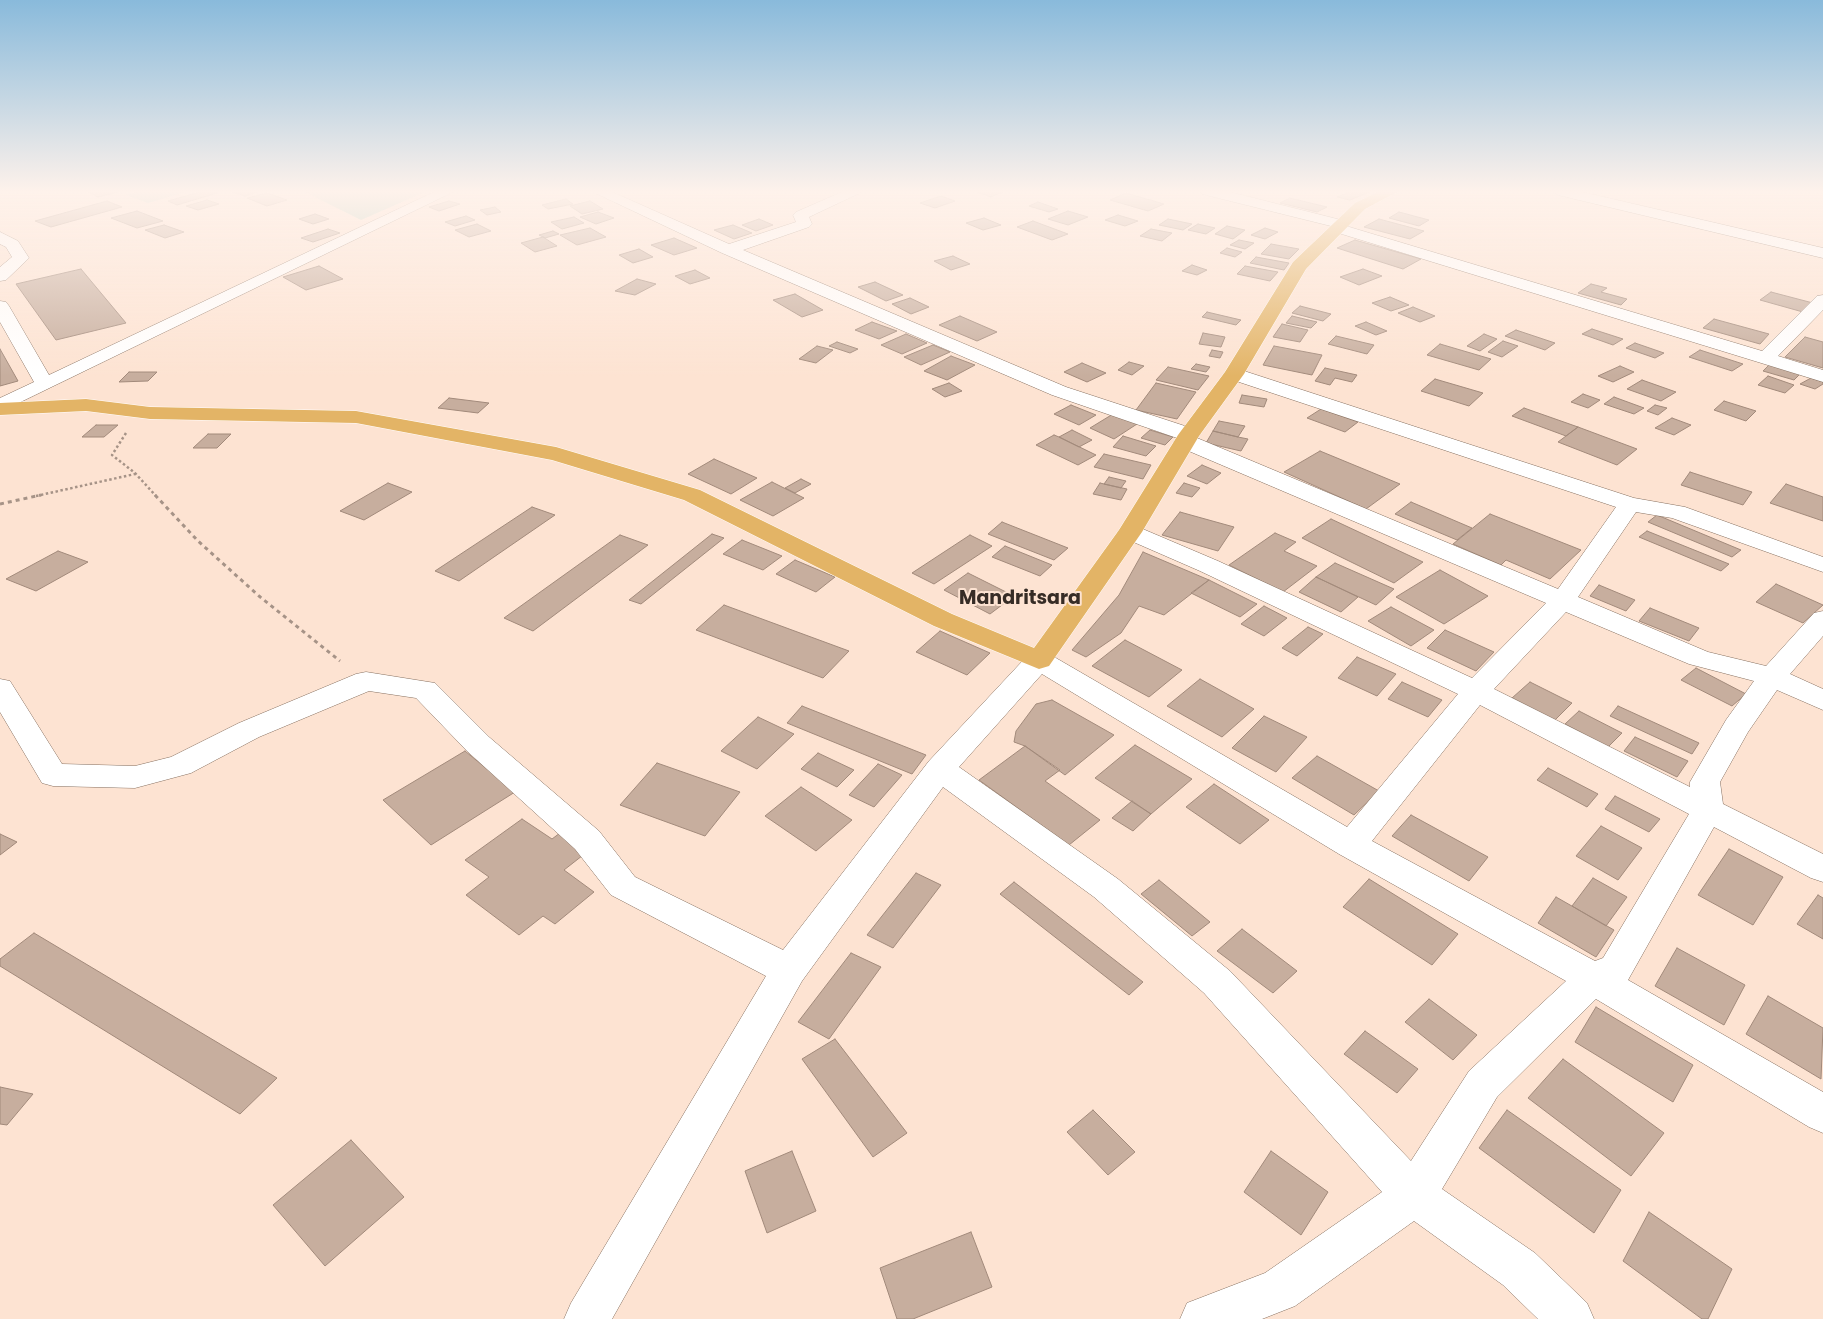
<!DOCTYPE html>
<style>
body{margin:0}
canvas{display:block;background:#fde3d2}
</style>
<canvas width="1823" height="1319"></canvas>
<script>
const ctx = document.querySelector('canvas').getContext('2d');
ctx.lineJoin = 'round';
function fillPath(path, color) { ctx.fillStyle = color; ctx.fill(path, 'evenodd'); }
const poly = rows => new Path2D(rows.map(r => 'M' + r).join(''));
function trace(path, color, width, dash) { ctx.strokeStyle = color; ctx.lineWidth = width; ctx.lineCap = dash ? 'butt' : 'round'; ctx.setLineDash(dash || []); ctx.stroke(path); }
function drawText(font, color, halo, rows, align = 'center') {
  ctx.font = font + ' Poppins,sans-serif'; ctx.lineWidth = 4; ctx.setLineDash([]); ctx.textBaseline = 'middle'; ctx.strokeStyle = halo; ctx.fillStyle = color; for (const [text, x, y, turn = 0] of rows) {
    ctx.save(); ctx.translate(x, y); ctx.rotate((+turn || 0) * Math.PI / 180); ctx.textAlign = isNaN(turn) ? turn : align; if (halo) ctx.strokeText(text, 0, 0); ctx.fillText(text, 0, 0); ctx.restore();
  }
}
fillPath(poly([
 [139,191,189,191,148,203,126,195],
 [303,191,427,191,361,220]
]), '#b2d0c0');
const building = poly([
 [86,191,122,191,98,197,86,191],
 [203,191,217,193,177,205,168,201,203,191],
 [229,191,261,191,245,196,229,191],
 [974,191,1005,191,991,197,974,191],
 [1351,191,1372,191,1350,200,1337,197,1351,191],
 [267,193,287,200,267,206,247,198,267,193],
 [1126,193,1164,204,1148,211,1110,200,1126,193],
 [941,196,955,201,935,208,920,203,941,196],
 [1290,198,1327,207,1317,212,1280,203,1290,198],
 [566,199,573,204,548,209,542,205,566,199],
 [207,200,219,204,198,210,186,206,207,200],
 [107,201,122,207,51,227,35,221,107,201],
 [449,201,460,204,439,211,429,207,449,201],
 [590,201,603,209,582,214,570,206,590,201],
 [1038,202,1058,209,1049,212,1029,206,1038,202],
 [495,207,501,212,487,215,480,210,495,207],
 [137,211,163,221,137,228,111,218,137,211],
 [1068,211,1088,217,1068,225,1048,219,1068,211],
 [598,212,614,218,596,224,580,217,598,212],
 [1399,212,1429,220,1419,226,1389,218,1399,212],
 [315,214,329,219,313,224,299,219,315,214],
 [1118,215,1138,221,1125,226,1105,220,1118,215],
 [466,216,475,220,455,226,445,222,466,216],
 [574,217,584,223,562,229,551,222,574,217],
 [984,218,1001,225,983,230,966,223,984,218],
 [759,219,773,225,756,231,742,225,759,219],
 [1168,219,1192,224,1183,230,1159,225,1168,219],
 [1379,219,1424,231,1410,239,1364,227,1379,219],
 [1033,221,1068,234,1052,240,1017,227,1033,221],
 [477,224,491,231,469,237,455,230,477,224],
 [1198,224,1215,228,1206,234,1188,230,1198,224],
 [164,225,184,232,165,238,145,230,164,225],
 [733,225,752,233,734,239,714,230,733,225],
 [1227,226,1245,230,1233,239,1215,234,1227,226],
 [590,228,606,237,577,245,560,235,590,228],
 [1265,228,1278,232,1265,239,1251,235,1265,228],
 [328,229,340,233,313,242,301,238,328,229],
 [1151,229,1172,233,1162,241,1140,236,1151,229],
 [553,231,559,234,545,238,539,235,553,231],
 [543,237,557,246,535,252,521,243,543,237],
 [674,238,697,248,674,255,651,245,674,238],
 [1239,240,1254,243,1245,249,1230,245,1239,240],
 [1355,240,1421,259,1403,269,1337,248,1355,240],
 [1271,244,1299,249,1289,259,1261,254,1271,244],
 [1227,248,1242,252,1235,257,1220,253,1227,248],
 [639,249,653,257,633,263,619,255,639,249],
 [953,256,970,264,951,270,934,261,953,256],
 [1256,257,1289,263,1284,270,1250,263,1256,257],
 [1192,265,1207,270,1197,275,1182,271,1192,265],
 [319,266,343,279,306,290,283,277,319,266],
 [1245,266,1278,272,1270,281,1237,274,1245,266],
 [81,269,126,323,56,340,16,284,81,269],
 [1363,269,1382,276,1359,285,1340,277,1363,269],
 [695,270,710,278,690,284,675,276,695,270],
 [637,279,656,284,635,295,615,291,637,279],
 [875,282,903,295,886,301,858,287,875,282],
 [1591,284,1607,288,1601,292,1627,299,1621,305,1578,293,1591,284],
 [1771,292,1813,303,1803,312,1760,300,1771,292],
 [795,294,823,310,802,317,773,300,795,294],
 [1390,297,1409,305,1391,311,1372,303,1390,297],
 [910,298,929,307,911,314,892,304,910,298],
 [1300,306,1331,314,1323,321,1292,313,1300,306],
 [1413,307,1435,316,1420,322,1398,313,1413,307],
 [1207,312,1241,320,1236,325,1202,317,1207,312],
 [960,316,997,332,977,341,939,325,960,316],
 [1292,316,1317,322,1311,328,1286,323,1292,316],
 [1714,319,1769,334,1760,344,1703,328,1714,319],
 [872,322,897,331,879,339,855,330,872,322],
 [1366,322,1387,331,1376,335,1355,326,1366,322],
 [1282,324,1308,330,1300,342,1273,337,1282,324],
 [1592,329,1623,339,1613,345,1582,334,1592,329],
 [1516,330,1555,343,1545,350,1505,336,1516,330],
 [1203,333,1225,337,1221,347,1199,344,1203,333],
 [906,334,927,343,902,354,881,345,906,334],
 [1484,334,1497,339,1480,351,1467,346,1484,334],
 [1336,336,1374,345,1367,354,1328,344,1336,336],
 [1805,337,1823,342,1823,368,1785,357,1805,337],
 [1503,341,1518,346,1502,357,1488,352,1503,341],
 [837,342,858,349,850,353,829,346,837,342],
 [1635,343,1664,353,1655,358,1626,348,1635,343],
 [1440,344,1491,359,1479,370,1427,355,1440,344],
 [933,345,950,352,921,365,904,357,933,345],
 [817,346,833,350,816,363,799,359,817,346],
 [1274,346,1322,355,1312,375,1263,365,1274,346],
 [0,349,18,381,0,386,0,349],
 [1212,350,1223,352,1220,358,1209,356,1212,350],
 [1700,350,1743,364,1732,371,1689,357,1700,350],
 [951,356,975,365,947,380,924,371,951,356],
 [1129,362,1144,366,1132,375,1118,370,1129,362],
 [1082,363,1106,373,1087,382,1064,372,1082,363],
 [1196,364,1210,367,1206,372,1191,369,1196,364],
 [1769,365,1800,374,1794,380,1763,371,1769,365],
 [1620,366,1634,372,1613,382,1598,376,1620,366],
 [1168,367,1209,376,1198,390,1156,380,1168,367],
 [1325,368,1357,375,1352,382,1335,378,1330,385,1315,381,1325,368],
 [129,372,157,372,148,381,119,382,129,372],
 [1768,376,1794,385,1785,393,1758,385,1768,376],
 [1811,378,1823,382,1823,384,1815,389,1800,384,1811,378],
 [1435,379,1483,393,1469,406,1421,391,1435,379],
 [1642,380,1676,392,1661,401,1627,389,1642,380],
 [949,383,962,391,945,397,932,389,949,383],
 [1156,383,1196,392,1177,419,1136,410,1156,383],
 [1583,394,1600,400,1588,408,1571,402,1583,394],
 [1242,395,1267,399,1264,407,1239,403,1242,395],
 [1614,397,1644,408,1634,414,1604,404,1614,397],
 [449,398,489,403,478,413,438,408,449,398],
 [1724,401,1756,411,1746,421,1714,410,1724,401],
 [1071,405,1096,415,1079,425,1054,414,1071,405],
 [1655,405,1667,408,1658,415,1647,411,1655,405],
 [1524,408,1578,427,1566,436,1512,416,1524,408],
 [1321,409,1358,422,1345,432,1307,418,1321,409],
 [1113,414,1137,424,1114,439,1090,428,1113,414],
 [1672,418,1691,425,1674,435,1655,428,1672,418],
 [1219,421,1245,426,1238,437,1213,431,1219,421],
 [96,425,118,425,104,437,82,437,96,425],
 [1578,427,1637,449,1617,465,1558,442,1578,427],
 [1072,430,1092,440,1079,447,1059,437,1072,430],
 [1150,430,1173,437,1165,445,1141,438,1150,430],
 [1213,431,1238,437,1248,439,1241,451,1206,443,1213,431],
 [208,434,231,434,217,448,193,448,208,434],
 [1054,435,1059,437,1096,455,1078,465,1036,445,1054,435],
 [1123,436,1156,446,1146,456,1113,447,1123,436],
 [1320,451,1400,484,1366,509,1284,472,1320,451],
 [1104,454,1151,465,1143,479,1094,467,1104,454],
 [714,459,757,478,731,494,688,474,714,459],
 [1202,465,1221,473,1207,484,1187,476,1202,465],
 [1690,472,1752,492,1743,505,1681,485,1690,472],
 [1109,477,1126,481,1121,488,1104,484,1109,477],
 [801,479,811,484,795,493,785,488,801,479],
 [772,482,804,498,773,516,740,500,772,482],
 [388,483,412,492,364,520,340,511,388,483],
 [1100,483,1104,484,1127,489,1121,500,1093,494,1100,483],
 [1184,483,1200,488,1192,497,1176,493,1184,483],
 [1786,484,1823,497,1823,521,1770,503,1786,484],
 [1411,502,1472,528,1457,540,1395,514,1411,502],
 [532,507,555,515,459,581,435,571,532,507],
 [1180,512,1234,527,1218,551,1162,535,1180,512],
 [1490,514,1581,550,1550,579,1506,560,1501,565,1453,544,1490,514],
 [1657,515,1741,550,1732,557,1648,522,1657,515],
 [1331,519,1423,562,1394,583,1302,538,1331,519],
 [1002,522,1068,548,1054,560,988,534,1002,522],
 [1647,531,1729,564,1721,571,1639,537,1647,531],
 [1275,533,1296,542,1284,551,1317,566,1283,592,1229,565,1275,533],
 [712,534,724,538,641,604,629,600,712,534],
 [620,535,648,545,533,631,504,618,620,535],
 [970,535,992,546,934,584,912,573,970,535],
 [742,540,782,556,763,570,723,554,742,540],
 [1005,546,1052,565,1040,576,992,557,1005,546],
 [58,551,88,562,36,591,6,579,58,551],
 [1143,552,1209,580,1164,615,1139,606,1121,633,1086,657,1072,650,1119,595,1143,552],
 [795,560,835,577,816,592,776,574,795,560],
 [1335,563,1394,589,1376,605,1316,577,1335,563],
 [1440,570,1488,596,1444,624,1396,597,1440,570],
 [968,573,1014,596,990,614,944,590,968,573],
 [1316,577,1358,597,1341,612,1299,592,1316,577],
 [1209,580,1257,604,1240,617,1191,593,1209,580],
 [1776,584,1823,605,1803,623,1756,602,1776,584],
 [1599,585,1635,600,1626,611,1590,596,1599,585],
 [724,605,849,651,823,678,696,630,724,605],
 [1264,606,1287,618,1264,636,1241,624,1264,606],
 [1391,607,1434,630,1411,646,1368,621,1391,607],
 [1650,608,1699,628,1689,641,1639,621,1650,608],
 [1308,627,1323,634,1297,656,1282,648,1308,627],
 [1445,630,1494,652,1476,671,1427,648,1445,630],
 [940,631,990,653,967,675,916,652,940,631],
 [1125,640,1182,670,1149,697,1092,666,1125,640],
 [1357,657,1396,674,1377,696,1338,678,1357,657],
 [1696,668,1746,694,1732,706,1681,680,1696,668],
 [1200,679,1254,709,1222,737,1167,706,1200,679],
 [1402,682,1442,700,1428,717,1388,699,1402,682],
 [1530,682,1572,703,1555,720,1512,698,1530,682],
 [1052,700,1114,735,1065,775,1025,746,1014,742,1016,731,1036,704,1052,700],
 [802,706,926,755,912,774,787,723,802,706],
 [1618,706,1699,743,1692,754,1610,716,1618,706],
 [1579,711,1622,733,1608,747,1565,724,1579,711],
 [1264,716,1307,737,1276,772,1232,748,1264,716],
 [758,717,794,734,757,769,721,751,758,717],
 [1635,737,1688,761,1677,777,1624,751,1635,737],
 [1135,745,1192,779,1151,814,1095,778,1135,745],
 [1025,746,1060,770,1045,781,1100,820,1069,845,979,780,1025,746],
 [465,751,515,792,431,845,383,800,465,751],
 [818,753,854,770,837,787,801,769,818,753],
 [1317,756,1379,791,1354,815,1292,778,1317,756],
 [657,763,740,792,705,836,620,805,657,763],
 [878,764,902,775,874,807,849,795,878,764],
 [1548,768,1598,794,1587,807,1537,780,1548,768],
 [1214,784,1269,820,1240,844,1186,807,1214,784],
 [801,787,852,820,816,851,765,816,801,787],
 [1615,796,1660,819,1649,832,1605,809,1615,796],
 [1132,801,1151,814,1133,831,1112,818,1132,801],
 [1411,815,1488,857,1469,881,1392,836,1411,815],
 [522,819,552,839,560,833,587,852,564,870,594,892,555,924,543,916,519,935,466,895,489,877,465,860,522,819],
 [1601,826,1642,848,1618,880,1576,856,1601,826],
 [0,834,17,842,0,855,0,834],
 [1729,849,1783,877,1753,925,1698,895,1729,849],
 [916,873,941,885,893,948,867,935,916,873],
 [1593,878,1627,897,1606,926,1572,906,1593,878],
 [1369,879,1458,934,1432,965,1343,907,1369,879],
 [1159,880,1210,922,1192,936,1141,894,1159,880],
 [1014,882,1143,982,1129,995,1000,894,1014,882],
 [1818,895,1823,898,1823,939,1797,924,1818,895],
 [1556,897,1614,930,1596,957,1538,923,1556,897],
 [1242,929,1297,971,1273,993,1217,951,1242,929],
 [34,933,277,1078,240,1114,0,966,0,959,34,933],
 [1677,948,1745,985,1724,1025,1655,986,1677,948],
 [851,953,881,967,829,1039,798,1022,851,953],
 [1768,996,1823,1028,1821,1079,1746,1034,1768,996],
 [1429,999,1477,1035,1453,1060,1405,1022,1429,999],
 [1596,1007,1693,1065,1673,1102,1575,1042,1596,1007],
 [1365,1031,1418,1069,1397,1093,1344,1054,1365,1031],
 [835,1039,907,1133,873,1157,802,1059,835,1039],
 [1563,1059,1664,1133,1631,1176,1528,1098,1563,1059],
 [0,1087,33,1094,7,1125,0,1124,0,1087],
 [1093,1110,1135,1152,1108,1175,1067,1132,1093,1110],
 [1507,1110,1621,1190,1594,1233,1479,1148,1507,1110],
 [351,1140,404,1197,325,1266,273,1205,351,1140],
 [792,1151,816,1211,767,1233,745,1171,792,1151],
 [1271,1151,1328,1192,1301,1235,1244,1192,1271,1151],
 [1649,1212,1732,1269,1708,1319,1702,1319,1623,1261,1649,1212],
 [971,1232,992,1287,913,1319,897,1319,880,1268,971,1232]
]);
fillPath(building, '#c7ae9e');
trace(building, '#a28a7b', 1);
const minor = poly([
 [436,191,455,191,0,412,0,398,34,382,0,322,0,301,6,302,9,306,49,375,436,191],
 [591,191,610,191,729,244,796,222,793,215,796,212,844,191,864,191,809,217,812,224,809,227,743,250,1066,387,1197,430,1200,435,1197,438,1558,589,1616,507,1227,378,1224,374,1227,370,1234,368,1241,370,1634,498,1685,507,1823,557,1823,572,1672,518,1636,512,1578,597,1708,652,1766,666,1814,613,1823,611,1823,636,1790,674,1823,689,1823,710,1777,690,1748,732,1720,782,1723,804,1823,854,1823,882,1811,878,1714,827,1628,980,1823,1092,1823,1133,1809,1127,1596,999,1497,1097,1442,1189,1535,1253,1587,1303,1594,1319,1538,1319,1503,1285,1414,1221,1295,1306,1262,1319,1180,1319,1187,1303,1265,1273,1382,1192,1204,993,1094,897,943,787,802,981,612,1319,564,1319,571,1303,766,976,611,895,575,849,467,751,416,698,369,691,259,737,191,773,135,788,53,786,42,783,0,712,0,679,10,681,62,764,135,766,171,757,239,723,356,674,366,672,435,683,489,737,599,831,635,877,783,950,929,761,1029,654,1039,651,1049,654,1347,827,1458,694,1200,571,1122,537,1118,532,1122,527,1130,525,1138,527,1218,561,1472,678,1546,603,1177,446,1174,441,1177,438,1052,395,722,253,591,191],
 [1566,612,1689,664,1754,681,1726,720,1690,782,1690,787,1494,689,1566,612],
 [1042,674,1339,854,1566,981,1469,1071,1411,1161,1230,971,1118,879,959,767,1042,674],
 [1480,705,1689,814,1603,958,1595,961,1372,841,1480,705],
 [1200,191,1226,191,1345,221,1346,226,1762,351,1817,296,1823,295,1823,310,1778,356,1823,370,1823,382,1332,231,1331,226,1202,194,1200,191],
 [1551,191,1578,191,1823,248,1823,258,1558,195,1551,191],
 [0,232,18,241,29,258,6,280,0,281,0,267,12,257,6,247,0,244,0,232]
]);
const major = poly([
 [1380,191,1399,191,1365,209,1306,269,1244,374,1199,436,1142,532,1049,666,1039,669,934,626,684,500,552,460,356,423,150,419,86,411,0,415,0,403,86,399,150,407,356,411,556,447,700,490,952,614,1034,648,1119,530,1178,435,1225,372,1293,262,1355,203,1380,191]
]);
trace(minor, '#877161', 1);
trace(major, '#fff', 1);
trace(poly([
 [126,433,112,455,135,473,156,496],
 [36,496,135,474]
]), '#a69387', 2.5, [2.5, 2.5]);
trace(poly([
 [155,495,198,541,259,596,340,661],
 [0,504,41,495]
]), '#a69387', 3, [4, 4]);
fillPath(minor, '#fff');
fillPath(major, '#e3b466');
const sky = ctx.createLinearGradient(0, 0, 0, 376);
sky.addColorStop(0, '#89badb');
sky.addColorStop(0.51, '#fef2eb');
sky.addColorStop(1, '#fef2eb00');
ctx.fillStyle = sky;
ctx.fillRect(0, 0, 1823, 376);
drawText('bold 19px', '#362c26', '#fde3d2', [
 ["Mandritsara",1020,599]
]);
</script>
